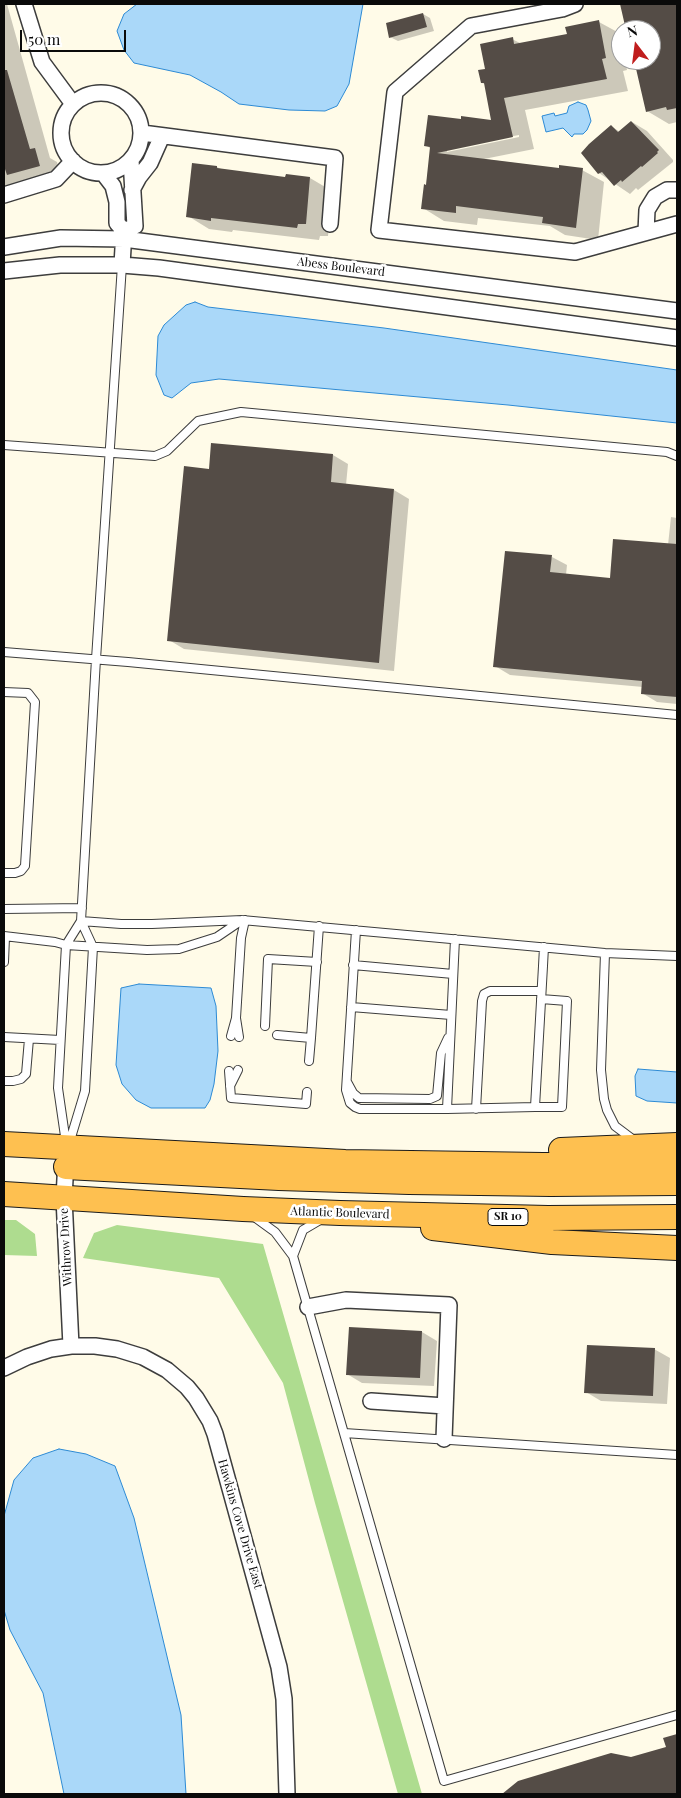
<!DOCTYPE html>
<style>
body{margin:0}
#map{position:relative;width:681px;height:1798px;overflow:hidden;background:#fffbe8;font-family:"Playfair Display",serif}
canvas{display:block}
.frame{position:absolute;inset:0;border:5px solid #0a0a0a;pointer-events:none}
.north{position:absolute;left:611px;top:20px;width:50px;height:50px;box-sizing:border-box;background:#fff;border:1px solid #9d9d9d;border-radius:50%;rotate:345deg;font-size:14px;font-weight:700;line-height:20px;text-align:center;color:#0a0a0a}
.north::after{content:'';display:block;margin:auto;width:18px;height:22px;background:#c01d1d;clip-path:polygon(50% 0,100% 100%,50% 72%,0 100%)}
.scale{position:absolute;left:20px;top:30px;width:106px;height:22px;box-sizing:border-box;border:2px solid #0a0a0a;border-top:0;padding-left:6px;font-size:15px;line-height:18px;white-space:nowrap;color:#0a0a0a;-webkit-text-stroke:4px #fff;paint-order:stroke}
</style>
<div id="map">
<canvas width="681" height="1798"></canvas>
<div class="frame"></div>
<div class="north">N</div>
<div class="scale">50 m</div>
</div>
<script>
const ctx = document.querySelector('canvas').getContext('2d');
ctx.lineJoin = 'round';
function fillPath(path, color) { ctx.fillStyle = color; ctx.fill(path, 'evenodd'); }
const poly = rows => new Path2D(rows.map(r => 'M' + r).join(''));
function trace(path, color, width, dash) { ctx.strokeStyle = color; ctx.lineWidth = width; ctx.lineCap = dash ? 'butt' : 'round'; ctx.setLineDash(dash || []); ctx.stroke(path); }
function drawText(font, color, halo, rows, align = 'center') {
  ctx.font = font + ' "Playfair Display",serif'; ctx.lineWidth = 5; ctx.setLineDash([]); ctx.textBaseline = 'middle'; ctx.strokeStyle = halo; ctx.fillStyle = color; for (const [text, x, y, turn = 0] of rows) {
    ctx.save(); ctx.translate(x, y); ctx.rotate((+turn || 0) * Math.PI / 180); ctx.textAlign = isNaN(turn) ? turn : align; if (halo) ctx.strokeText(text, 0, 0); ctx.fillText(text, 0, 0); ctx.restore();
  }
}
fillPath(poly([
 [4,1220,16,1220,35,1234,37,1256,4,1255],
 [117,1225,263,1244,422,1794,398,1794,315,1503,283,1383,219,1278,83,1258,94,1233]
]), '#aedc8f');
const water = poly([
 [137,4,363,4,349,84,337,106,325,111,289,110,239,104,221,92,190,75,134,63,124,50,117,31,124,14,137,4],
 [578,102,586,105,588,110,591,121,587,130,583,134,574,134,572,137,563,128,546,132,542,116,554,113,555,116,567,113,569,106,578,102],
 [195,302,208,307,384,328,677,370,677,423,508,405,219,379,191,383,172,398,164,395,156,375,158,336,164,325,186,305,195,302],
 [139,984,211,988,216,1006,218,1051,214,1084,210,1100,205,1108,151,1108,136,1100,122,1084,116,1065,121,988,139,984],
 [638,1069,677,1072,677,1103,647,1101,636,1096,635,1076,638,1069],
 [59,1449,86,1454,115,1466,134,1518,181,1715,186,1794,64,1794,43,1693,10,1630,4,1610,4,1516,14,1480,33,1458,59,1449]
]);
fillPath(water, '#aad8f9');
trace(water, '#2d8ad4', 1);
fillPath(poly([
 [4,4,7,4,50,158,57,162,61,178,4,189],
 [621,4,677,4,677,122,669,124,647,111,635,60,651,60,651,30,627,30],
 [423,14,430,18,434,31,398,41,390,37],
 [599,22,621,34,621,60,625,60,627,70,623,71,628,91,525,110,534,149,484,159,560,169,582,170,604,182,598,240,565,235,550,226,478,218,477,225,444,221,423,208,431,149,426,145,493,122,485,84,482,83,487,70,512,39,522,44,568,35],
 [519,135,519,137,447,152,447,149],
 [632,122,647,131,673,160,673,162,638,190,636,188,630,194,599,173,583,153,611,126,620,132],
 [217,167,223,170,286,178,310,178,332,191,328,236,320,236,319,240,233,230,232,232,209,229,188,216],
 [333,455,348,464,346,485,394,490,409,499,394,671,184,649,169,640,210,470],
 [671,517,677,518,677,704,657,702,642,693,643,687,510,675,495,666,552,557,567,565,566,575,611,579,668,545],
 [422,1332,437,1341,434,1386,362,1383,347,1374],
 [654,1349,670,1358,667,1404,601,1401,586,1392],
 [677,1735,677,1794,501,1794,667,1748,665,1739]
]), '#0003');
fillPath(poly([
 [620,4,677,4,677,108,667,110,666,107,646,112,634,60,651,60,651,30,626,30],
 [423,13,427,27,389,38,386,23],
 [599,20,606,58,602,59,607,79,504,98,513,137,437,153,559,168,559,165,583,168,576,228,542,223,543,217,456,206,456,213,421,209,424,184,426,185,430,147,424,146,428,115,461,119,461,116,491,120,484,83,481,83,478,70,485,69,480,44,513,37,514,44,567,34,565,27],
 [4,70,7,70,30,149,35,148,40,166,7,175,4,166],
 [631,121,659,150,657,152,658,153,642,167,641,166,622,182,621,180,614,186,602,172,598,174,581,153,589,144,611,125,618,132],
 [192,163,217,166,217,168,285,177,286,174,310,177,306,224,298,224,297,228,211,218,211,221,186,217],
 [211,443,333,454,331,482,394,489,379,663,167,641,184,466,209,469],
 [613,539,677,544,677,697,641,694,642,681,493,667,505,551,552,555,550,572,610,578],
 [349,1327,422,1331,420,1378,346,1375],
 [587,1345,655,1348,653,1396,584,1393],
 [677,1734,677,1794,502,1794,518,1781,611,1753,631,1757,666,1747,663,1738]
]), '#544c46');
const service = poly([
 [4,445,155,456,167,451,198,421,241,412,667,452,677,456],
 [4,652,128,662,677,715],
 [4,692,28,693,35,702,25,866,21,871,15,873,4,873],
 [4,909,82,908],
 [81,921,121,924,152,924,242,920,605,953,677,956],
 [356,930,346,1090,350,1103,355,1107,360,1109,447,1109,455,939],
 [4,936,55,942,66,945,147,950,179,949,217,937,242,920],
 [605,953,601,1070,604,1099,607,1110,615,1126,635,1141],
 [4,962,5,937],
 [353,965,453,974],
 [541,999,567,1001,562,1107,535,1107,543,966,544,947],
 [351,1007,451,1015],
 [236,1018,239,1037],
 [265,1026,268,959,317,962],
 [277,1035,311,1038,319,926],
 [231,1036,236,1018,241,938,245,920],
 [4,1037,60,1040],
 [309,1061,311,1038],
 [229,1071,231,1098,306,1104,307,1092],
 [4,1081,13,1081,21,1079,26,1074,29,1039],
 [347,1082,353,1093,359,1098,430,1099,437,1096,441,1053,448,1038],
 [230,1086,238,1070],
 [447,1109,535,1107],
 [476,1109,482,1001,484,994,490,991,541,991],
 [66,1143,58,1088,66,945,81,921],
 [69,1144,85,1091,93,947,81,921,96,659,122,265],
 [253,1216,275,1232,293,1256,444,1781,677,1715],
 [293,1256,303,1230,320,1220],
 [344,1433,677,1455]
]);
const minor = poly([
 [24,4,42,62,73,104],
 [575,4,562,9,471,26,395,92,379,230,575,252,677,224],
 '61 133a40 40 0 1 1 80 0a40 40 0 1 1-80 0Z',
 [142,133,335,158,330,224],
 [103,173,113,186,117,202,117,223,124,231,122,265],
 [132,190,139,177,150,163,162,136],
 [4,195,56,179,73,161],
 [124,231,135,226,131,160],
 [646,232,647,210,655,197,667,190,677,190],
 [4,247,61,238,124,239,677,311],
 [4,271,60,265,122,265,159,268,677,338],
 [66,1160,64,1198,71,1346],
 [308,1307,346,1300,449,1305,444,1439],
 [4,1368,27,1357,51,1349,71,1346,95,1346,117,1349,143,1357,167,1370,187,1387,196,1398,210,1421,215,1434,279,1667,284,1699,287,1794],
 [371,1401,445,1406]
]);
const trunk = poly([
 [4,1144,345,1162,543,1165,677,1164],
 [561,1150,677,1145],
 [66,1167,279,1178,409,1182,551,1184,677,1183],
 [4,1194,243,1209,340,1213,548,1218,677,1217],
 [433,1228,552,1242,677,1248]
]);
trace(service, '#3d3d3d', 10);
trace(minor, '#3d3d3d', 18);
trace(trunk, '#1b1b1b', 26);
trace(service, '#fff', 8);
trace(minor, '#fff', 15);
trace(trunk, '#fec050', 24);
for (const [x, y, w] of [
 [508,1217,40]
]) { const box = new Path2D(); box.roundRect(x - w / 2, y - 8.5, w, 17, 4); ctx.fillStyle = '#fff'; ctx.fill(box); trace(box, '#0a0a0a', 1); }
drawText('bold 11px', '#0a0a0a', null, [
 ["SR 10",508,1217]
]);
drawText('12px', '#0a0a0a', '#fff', [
 ["Abess Boulevard",341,267,7],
 ["Atlantic Boulevard",340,1213,2],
 ["Withrow Drive",66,1247,-93],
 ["Hawkins Cove Drive East",240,1524,74]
]);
</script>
